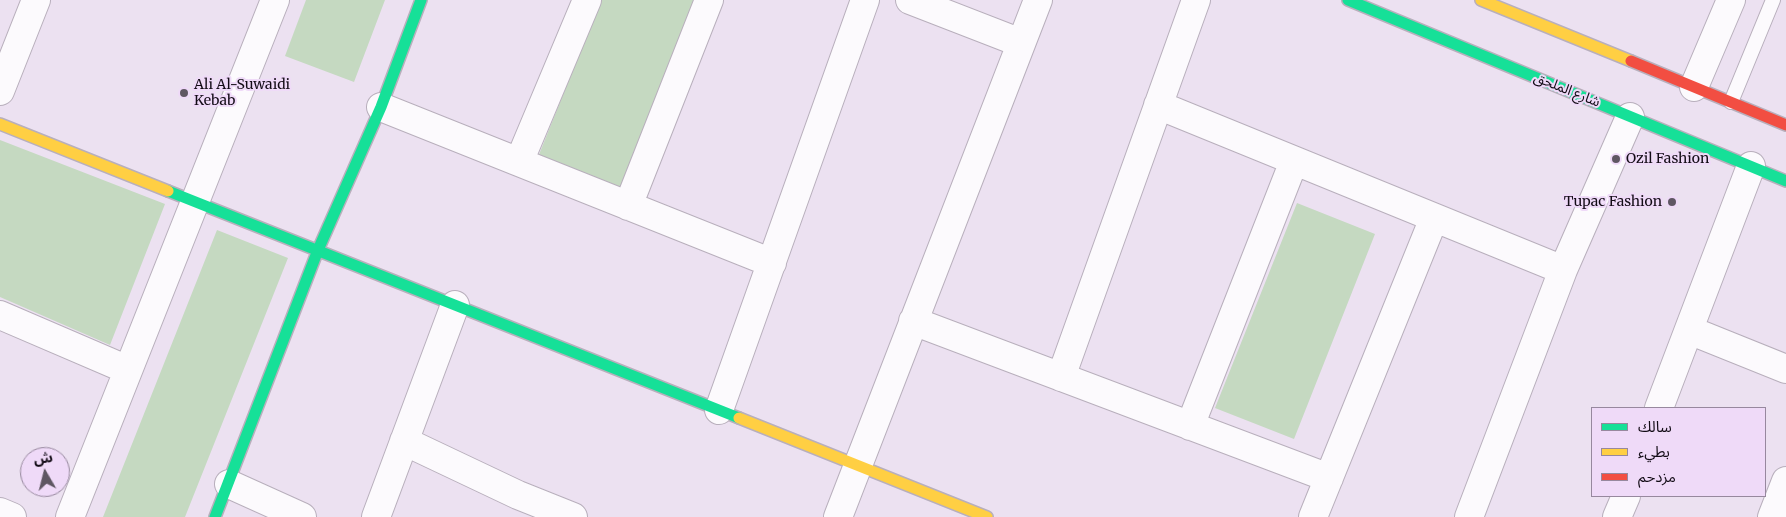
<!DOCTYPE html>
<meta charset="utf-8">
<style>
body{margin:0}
#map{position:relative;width:1786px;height:517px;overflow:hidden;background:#ece1f1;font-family:Merriweather,"Noto Sans Arabic",serif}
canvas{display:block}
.legend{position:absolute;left:1591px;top:407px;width:175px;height:90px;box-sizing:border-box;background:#efdaf8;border:1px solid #97889e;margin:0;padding:6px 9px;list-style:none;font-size:15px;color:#130c16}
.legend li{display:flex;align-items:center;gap:10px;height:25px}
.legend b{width:25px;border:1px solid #97889e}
.north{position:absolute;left:20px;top:447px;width:50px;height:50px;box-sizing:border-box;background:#efdaf8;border:1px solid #97889e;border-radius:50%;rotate:352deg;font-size:14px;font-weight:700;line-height:20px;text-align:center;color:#130c16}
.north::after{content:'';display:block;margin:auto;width:18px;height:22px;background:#5f5763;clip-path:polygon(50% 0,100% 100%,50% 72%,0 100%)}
</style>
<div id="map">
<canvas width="1786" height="517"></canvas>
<ul class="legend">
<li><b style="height:6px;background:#16e098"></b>سالك</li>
<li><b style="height:6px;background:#ffcf43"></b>بطيء</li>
<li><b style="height:6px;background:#f24e42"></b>مزدحم</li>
</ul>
<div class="north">ش</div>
</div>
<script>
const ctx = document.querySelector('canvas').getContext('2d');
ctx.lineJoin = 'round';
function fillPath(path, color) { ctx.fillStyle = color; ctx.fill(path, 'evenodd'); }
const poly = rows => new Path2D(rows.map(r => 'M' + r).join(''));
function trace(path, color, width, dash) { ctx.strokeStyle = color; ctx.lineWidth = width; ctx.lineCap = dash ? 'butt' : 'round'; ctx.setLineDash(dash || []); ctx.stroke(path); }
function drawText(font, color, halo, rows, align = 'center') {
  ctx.font = font + ' Merriweather,"Noto Sans Arabic",serif'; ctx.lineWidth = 4; ctx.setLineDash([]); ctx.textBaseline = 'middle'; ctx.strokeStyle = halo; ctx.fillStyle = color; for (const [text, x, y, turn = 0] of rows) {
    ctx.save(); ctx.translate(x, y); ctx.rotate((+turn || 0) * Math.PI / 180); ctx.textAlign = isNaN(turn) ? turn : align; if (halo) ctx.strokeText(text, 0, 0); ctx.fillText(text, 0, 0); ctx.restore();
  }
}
fillPath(poly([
 [306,0,385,0,354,82,285,56],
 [601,0,696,0,620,190,538,157],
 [0,140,165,204,110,345,0,297],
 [1297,203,1375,234,1294,439,1215,408],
 [217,230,288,258,185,517,103,517]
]), '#c5d9c1');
const lane = poly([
 [1731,102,1773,0]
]);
const street = poly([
 [910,0,1021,43],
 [1694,87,1731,0],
 [0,91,36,0],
 [1158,105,1563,270],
 [381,107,772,263],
 [519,162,587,0],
 [628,206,709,0],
 [0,315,128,370],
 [913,321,1329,478],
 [1689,330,1786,369],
 [1061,377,1196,0],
 [1659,408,1751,166],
 [719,410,865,0],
 [1190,426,1294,161],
 [404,441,518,495,573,517],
 [229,484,302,517],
 [0,512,12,517],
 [70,517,275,0],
 [376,517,455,305],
 [838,517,1038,0],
 [1313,517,1434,218],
 [1469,517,1563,270,1630,117],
 [1617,517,1626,496],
 [1772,517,1786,481]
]);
const fast = poly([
 [1348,0,1786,181],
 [168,191,739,418],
 [215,517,318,250,381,107,421,0]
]);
const slow = poly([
 [1481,0,1631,61],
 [0,124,168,191],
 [739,418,987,517]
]);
const jam = poly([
 [1631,61,1786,125]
]);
trace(lane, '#b8afbc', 16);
trace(street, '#b8afbc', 30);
trace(fast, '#b8afbc', 14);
trace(slow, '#b8afbc', 14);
trace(jam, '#b8afbc', 14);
trace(lane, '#fcfafd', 14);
trace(street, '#fcfafd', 28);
trace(fast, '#16e098', 11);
trace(slow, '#ffcf43', 11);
trace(jam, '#f24e42', 11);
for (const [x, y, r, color] of [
 [184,93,5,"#5f5763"],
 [1616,159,5,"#5f5763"],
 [1672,202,5,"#5f5763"]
]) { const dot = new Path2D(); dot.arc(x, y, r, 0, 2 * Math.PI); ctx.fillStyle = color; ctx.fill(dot); trace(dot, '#efdaf8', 2); }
drawText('14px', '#130c16', '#efdaf8', [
 ["Ali Al-Suwaidi",194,85],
 ["Kebab",194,101],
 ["Ozil Fashion",1626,159],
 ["Tupac Fashion",1662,202,"right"]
], 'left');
drawText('14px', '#130c16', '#efdaf8', [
 ["شارع الملحق",1567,90,22]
]);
</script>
